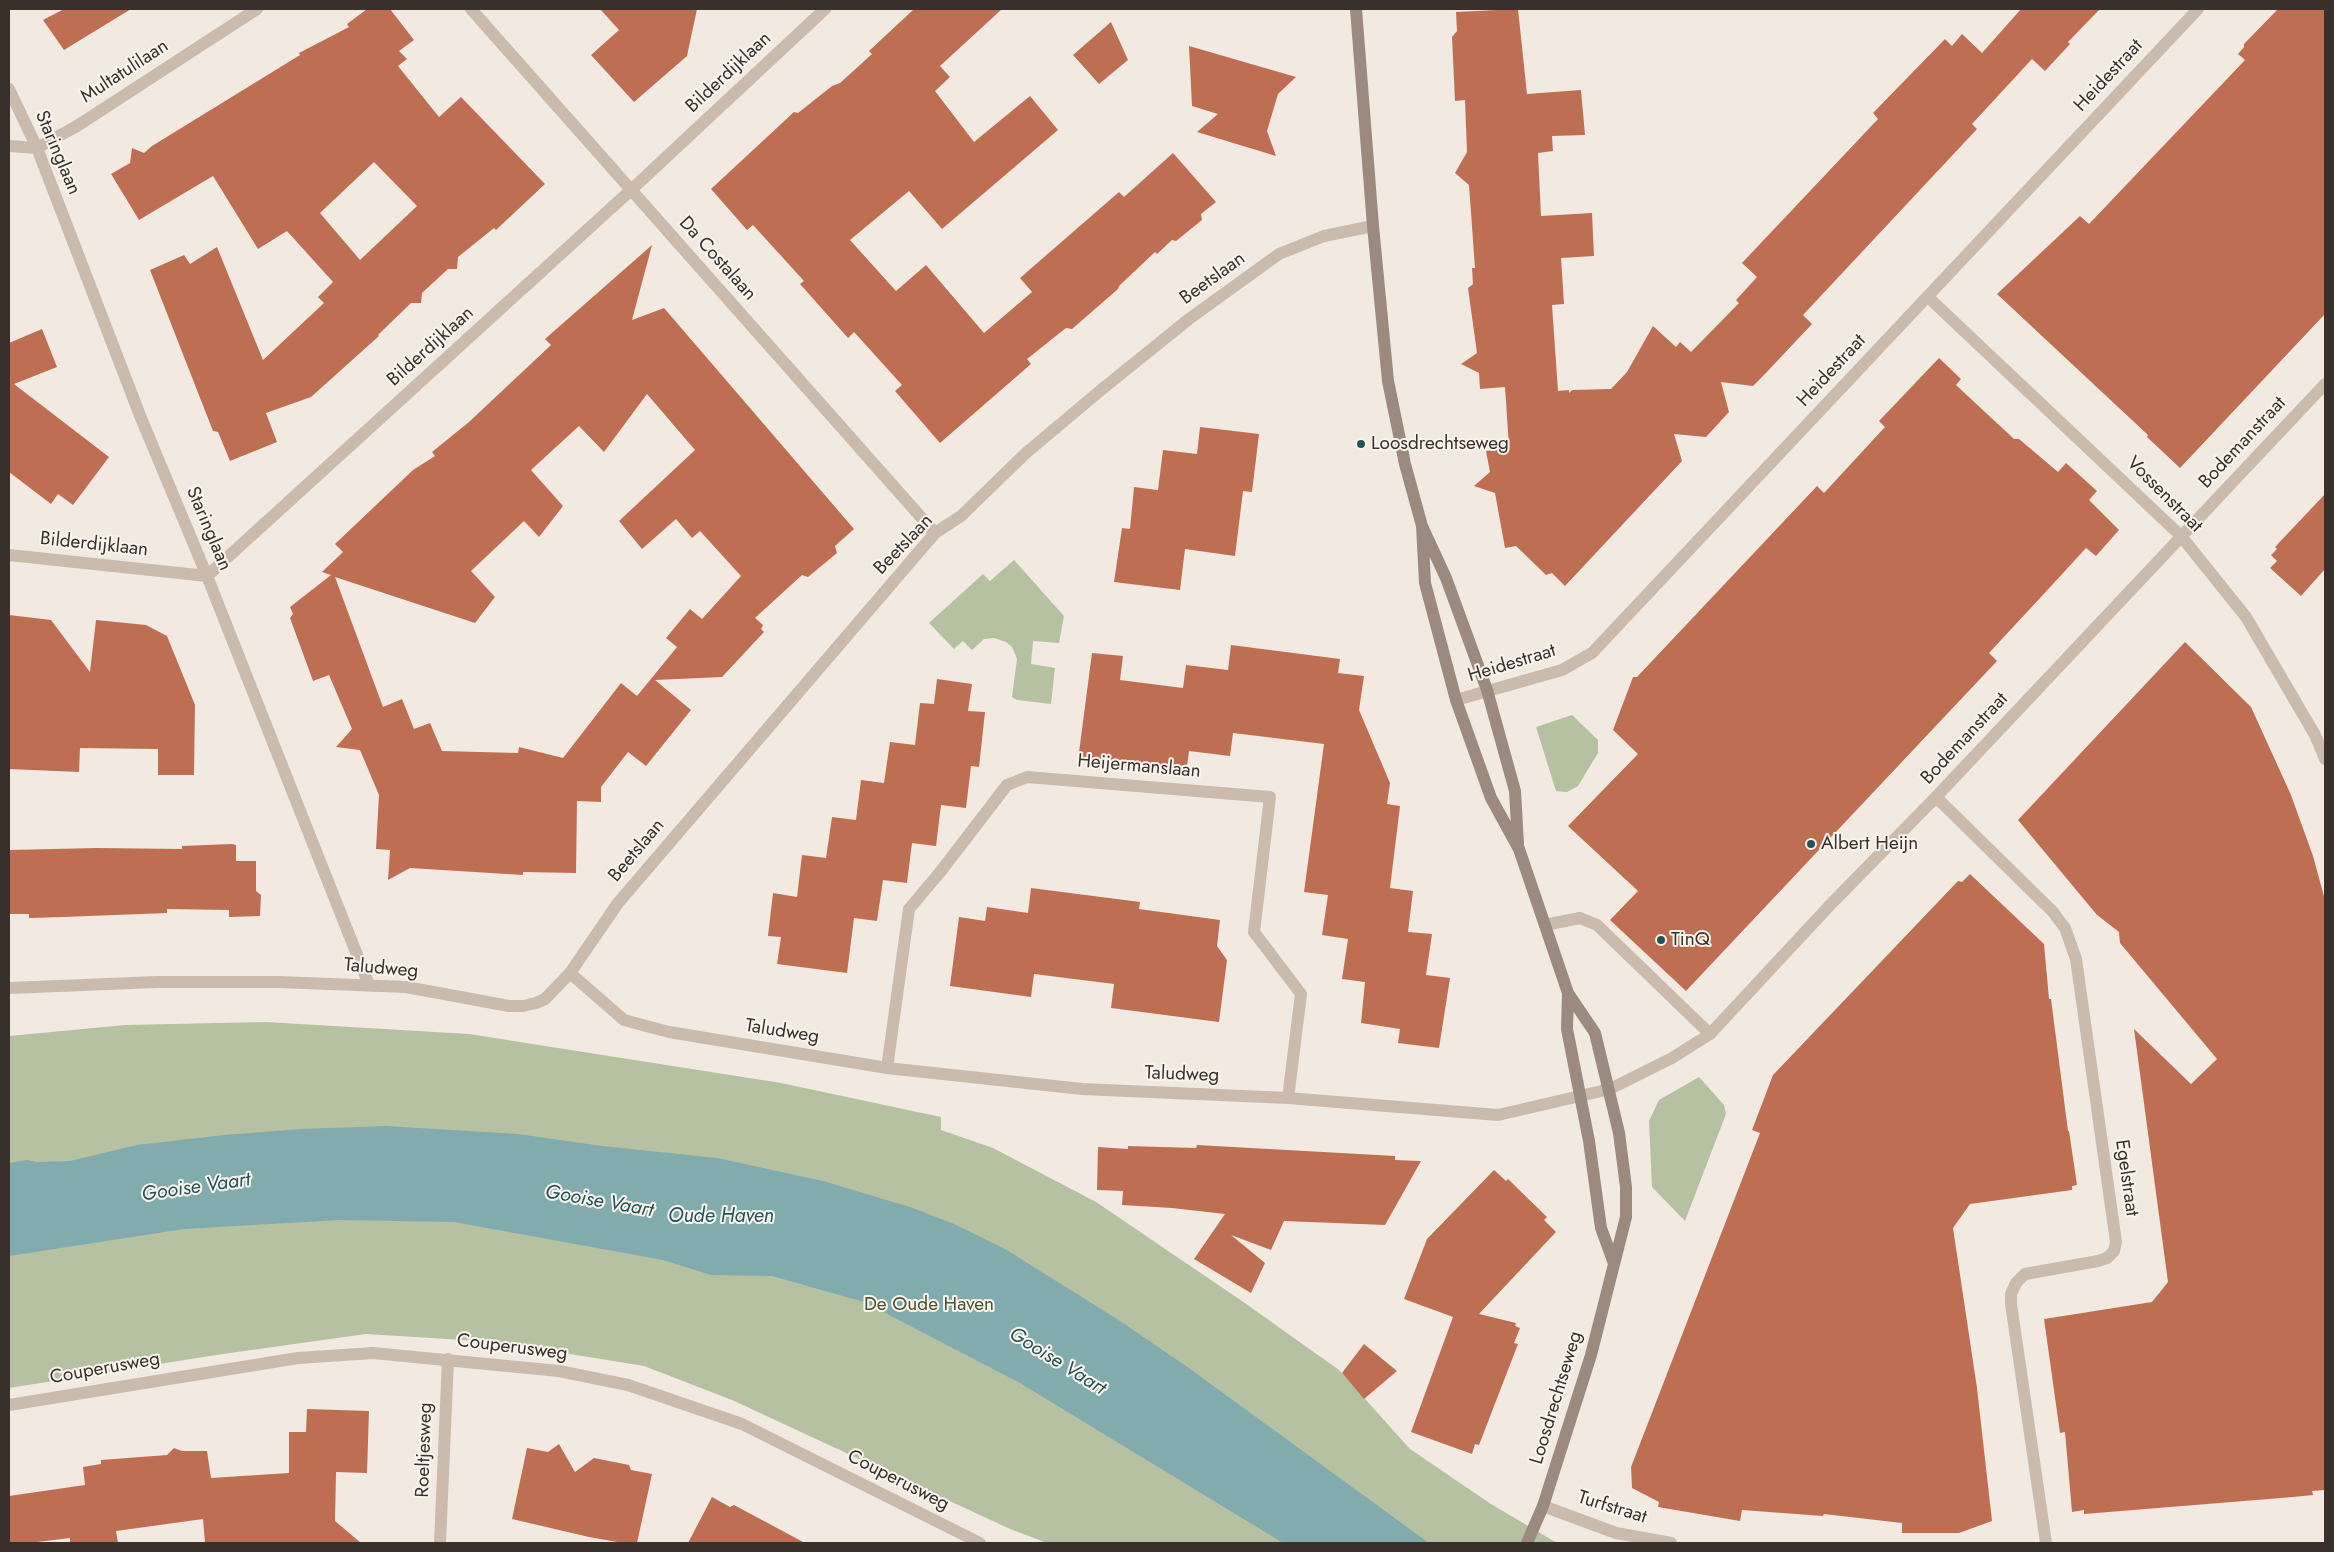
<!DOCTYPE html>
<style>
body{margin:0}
#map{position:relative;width:2334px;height:1552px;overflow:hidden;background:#f2eae1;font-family:Jost,sans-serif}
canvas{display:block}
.frame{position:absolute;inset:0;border:10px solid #39302b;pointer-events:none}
</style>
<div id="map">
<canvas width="2334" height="1552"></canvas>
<div class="frame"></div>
</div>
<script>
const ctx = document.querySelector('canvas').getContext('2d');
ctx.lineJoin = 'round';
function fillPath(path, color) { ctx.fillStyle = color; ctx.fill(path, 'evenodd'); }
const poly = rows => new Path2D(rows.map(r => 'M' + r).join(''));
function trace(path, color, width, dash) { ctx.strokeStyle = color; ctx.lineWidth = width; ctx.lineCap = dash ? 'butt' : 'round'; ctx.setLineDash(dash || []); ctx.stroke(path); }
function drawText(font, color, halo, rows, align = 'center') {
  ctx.font = font + ' Jost,sans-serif'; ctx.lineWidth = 4; ctx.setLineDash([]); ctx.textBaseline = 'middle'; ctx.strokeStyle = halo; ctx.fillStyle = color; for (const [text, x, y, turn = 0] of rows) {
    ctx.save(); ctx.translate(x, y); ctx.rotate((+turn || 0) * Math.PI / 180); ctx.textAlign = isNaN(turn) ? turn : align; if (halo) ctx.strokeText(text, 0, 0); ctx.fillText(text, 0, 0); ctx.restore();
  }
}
fillPath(poly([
 [1014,560,1064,616,1059,643,1033,641,1031,664,1055,668,1051,704,1017,700,1012,697,1017,659,1012,647,1006,642,994,638,984,639,972,650,963,641,954,649,929,623,983,574,990,581],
 [1572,715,1598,740,1598,753,1578,786,1567,792,1556,791,1536,727],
 [266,1022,469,1034,781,1083,941,1117,941,1130,993,1148,1096,1202,1242,1301,1339,1370,1410,1449,1491,1504,1557,1543,1047,1543,1010,1529,732,1400,644,1366,496,1342,366,1334,216,1355,9,1388,9,1036,125,1025],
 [1699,1077,1724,1105,1726,1114,1685,1221,1652,1187,1649,1121,1659,1100]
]), '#b6c1a2');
fillPath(poly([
 [386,1126,518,1134,602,1146,717,1158,823,1181,913,1208,954,1224,1005,1249,1117,1319,1186,1366,1429,1543,1283,1543,1020,1383,864,1302,772,1276,711,1275,663,1260,454,1222,340,1220,184,1229,9,1256,9,1163,27,1160,37,1162,70,1161,137,1145,224,1135,301,1129]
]), '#82abad');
fillPath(poly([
 [64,9,131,9,64,50,43,20],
 [367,9,390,9,414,40,399,51,407,59,398,66,439,117,461,97,545,184,496,230,494,228,458,257,457,269,448,269,422,293,421,303,411,303,378,335,379,336,311,397,266,413,277,442,230,461,218,432,213,431,150,270,184,255,190,264,217,247,263,360,324,303,318,297,333,282,287,231,258,249,213,176,139,220,111,174,130,163,132,148,144,153,152,146,300,55,299,53,349,27,347,24],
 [374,162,417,206,360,260,320,213],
 [600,9,697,9,687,56,634,102,591,55,619,30],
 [914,9,1002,9,940,66,950,77,935,91,974,142,1030,96,1058,130,942,229,909,191,850,240,896,291,926,265,984,333,1032,292,1020,278,1119,192,1124,197,1173,153,1216,202,1201,214,1202,220,1176,241,1172,240,1157,254,1155,252,1119,286,1118,289,1072,329,1066,328,1027,359,1031,364,940,443,895,391,902,385,854,332,848,338,800,284,804,281,753,225,747,230,711,189,794,112,798,113,832,86,840,83,872,54,869,51],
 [1518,9,1527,94,1581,90,1585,135,1552,136,1553,151,1538,153,1541,216,1592,213,1594,256,1561,258,1564,304,1552,305,1558,391,1569,390,1569,393,1572,390,1611,389,1627,372,1653,326,1676,347,1680,342,1691,352,1739,303,1736,300,1757,277,1742,263,1878,119,1873,113,1945,39,1952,46,1962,34,1982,53,2021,9,2100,9,2068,42,2070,44,2045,71,2032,59,1972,124,1977,129,1803,315,1812,324,1763,376,1753,386,1721,382,1729,412,1706,437,1674,434,1682,461,1565,586,1552,573,1546,575,1516,546,1505,548,1495,493,1474,486,1490,472,1486,451,1509,447,1505,387,1480,389,1479,373,1461,364,1477,353,1468,288,1473,284,1472,268,1475,268,1469,185,1455,173,1467,152,1465,100,1455,101,1452,37,1457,31,1456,12],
 [2278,9,2325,9,2325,314,2180,468,2147,437,2148,435,1997,294,2080,216,2089,224,2245,60,2238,54,2244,47,2244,44],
 [1111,22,1128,60,1099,84,1073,55],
 [1189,46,1296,77,1278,94,1267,131,1276,156,1197,132,1218,114,1192,106],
 [652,245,632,320,664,308,854,529,835,546,837,553,808,577,802,575,755,618,763,625,761,629,764,632,722,677,655,680,691,710,646,766,628,752,601,787,601,802,577,801,576,873,523,872,523,875,410,868,388,880,390,850,376,849,379,795,360,750,336,747,352,729,329,675,313,681,290,618,293,614,290,607,331,575,322,572,343,552,335,544,413,470,435,456,432,452,469,422,551,345,545,339],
 [647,394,695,450,619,521,642,549,676,519,692,538,700,531,741,576,702,619,690,609,666,638,677,647,637,696,621,683,563,758,519,747,518,753,442,751,430,723,414,729,402,699,383,707,335,577,475,623,495,597,471,571,524,521,539,537,563,506,531,470,579,426,604,452],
 [42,329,57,367,14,384,109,457,73,505,58,494,51,504,9,472,9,343],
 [1939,358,1961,379,1956,385,2014,439,2019,439,2058,472,2066,463,2097,491,2089,500,2119,530,2096,556,2086,548,2053,584,1989,653,1997,661,1686,991,1610,920,1638,891,1568,826,1638,754,1613,730,1633,677,1637,677,1817,486,1824,493,1885,427,1879,421],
 [1200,427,1259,434,1252,492,1243,491,1235,556,1185,549,1180,590,1114,582,1122,528,1130,529,1134,487,1158,490,1163,450,1197,454],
 [2325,494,2325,569,2301,596,2270,568,2277,561,2271,555,2277,549,2275,547],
 [9,615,51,620,90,672,96,620,146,625,167,636,195,705,194,775,158,775,158,749,80,748,79,772,9,769],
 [2185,642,2251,707,2291,795,2313,856,2325,900,2325,1490,2312,1491,2313,1495,2293,1497,2084,1514,2084,1510,2072,1512,2065,1432,2060,1433,2044,1319,2152,1302,2168,1282,2134,1029,2191,1084,2217,1059,2120,943,2119,932,2097,915,2018,820],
 [1231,645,1340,659,1338,673,1364,676,1359,710,1390,783,1387,804,1400,806,1390,888,1413,891,1408,932,1432,934,1426,975,1450,978,1439,1048,1398,1043,1400,1029,1361,1023,1365,982,1342,979,1348,939,1322,935,1328,895,1304,892,1324,744,1233,733,1230,756,1189,751,1186,774,1078,760,1092,653,1123,656,1120,680,1183,688,1186,665,1228,670],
 [937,679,972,684,968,711,985,712,979,767,971,766,966,808,941,805,936,846,912,843,907,883,883,880,877,921,854,918,847,973,777,964,781,937,768,936,773,893,797,897,802,855,826,858,832,817,856,820,861,780,884,783,890,742,915,745,920,703,934,704],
 [232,844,236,845,236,861,256,861,256,891,261,895,260,916,229,917,229,910,167,909,167,913,63,917,29,918,29,914,9,914,9,850,97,848,182,849,182,846],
 [1970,874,2044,944,2049,999,2051,999,2068,1131,2069,1131,2077,1185,2072,1186,2072,1190,1970,1204,1953,1228,1977,1388,1992,1521,1959,1533,1902,1533,1902,1523,1824,1514,1823,1516,1742,1510,1740,1521,1658,1507,1659,1502,1632,1488,1631,1467,1760,1133,1752,1130,1773,1075,1958,881,1962,882],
 [1031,888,1140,902,1139,909,1220,920,1217,946,1227,960,1219,1022,1111,1008,1114,984,1034,974,1031,997,950,986,959,917,985,921,987,907,1028,913],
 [1197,1145,1395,1156,1395,1160,1421,1161,1385,1225,1284,1221,1271,1250,1231,1235,1265,1263,1251,1293,1194,1259,1225,1214,1172,1208,1122,1205,1123,1191,1097,1190,1098,1147,1128,1149,1128,1146,1196,1148],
 [1494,1170,1506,1181,1508,1179,1547,1217,1544,1220,1556,1232,1479,1314,1516,1323,1515,1326,1520,1328,1514,1343,1518,1344,1479,1445,1475,1444,1472,1454,1411,1432,1453,1317,1404,1299,1427,1239],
 [1364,1344,1397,1371,1364,1399,1342,1373],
 [307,1409,369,1411,367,1473,336,1472,335,1521,361,1543,205,1543,203,1519,116,1531,118,1543,70,1543,70,1538,29,1543,9,1543,9,1496,85,1485,83,1467,101,1464,101,1460,167,1455,174,1448,182,1451,207,1451,211,1478,289,1473,289,1432,306,1432],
 [559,1444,575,1472,594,1458,629,1465,631,1470,652,1474,637,1543,623,1543,589,1537,512,1519,527,1448,548,1452],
 [712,1497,730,1507,734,1505,805,1543,688,1543]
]), '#be6f53');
trace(poly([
 [1545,925,1580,918,1597,925,1710,1034]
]), '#cabbad', 12);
trace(poly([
 [471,9,935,533],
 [9,89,37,148,141,418,207,576,369,985],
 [9,146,37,148,77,126,257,9],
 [1928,297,2181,536,2246,617,2315,735,2325,759],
 [9,555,207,576,631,190,825,9],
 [1456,700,1562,670,1592,653,2198,9],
 [1936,797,2053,912,2065,928,2076,959,2116,1242,2114,1251,2107,1258,2098,1261,2025,1274,2016,1283,2011,1294,2011,1304,2046,1543],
 [570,973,624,1020,669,1032,887,1068,1082,1089,1288,1098,1498,1115,1610,1089,1672,1058,1710,1034,1832,903,1936,797,2325,384],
 [9,988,157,982,279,982,406,987,509,1006,523,1006,536,1003,545,999,570,973,618,903,935,533,961,516,1026,453,1101,390,1189,319,1279,254,1324,236,1373,226],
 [887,1068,909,909,941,871,1007,785,1027,777,1270,797,1254,932,1301,994,1288,1098],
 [9,1405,298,1358,373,1353,559,1371,628,1385,742,1424,980,1543],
 [1543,1506,1616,1533,1671,1543],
 [440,1543,448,1359]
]), '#cabbad', 12);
trace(poly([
 [1356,9,1373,226,1388,381,1405,464,1422,526,1446,578,1487,690,1515,791,1518,844],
 [1422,526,1425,583,1456,700,1491,798,1519,849,1568,993,1595,1033,1619,1133,1626,1187,1626,1217,1591,1355,1543,1506,1527,1543],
 [1568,993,1567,1029,1589,1141,1601,1228,1613,1261]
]), '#9d8a7f', 12);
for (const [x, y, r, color] of [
 [1361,444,5,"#235458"],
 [1811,844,5,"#235458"],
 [1661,940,5,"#235458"]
]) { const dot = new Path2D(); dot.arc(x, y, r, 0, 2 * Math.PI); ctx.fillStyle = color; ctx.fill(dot); trace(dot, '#faf4ee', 2); }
drawText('19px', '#39302b', '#faf4ee', [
 ["Multatulilaan",125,72,-33],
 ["Bilderdijklaan",729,73,-43],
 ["Heidestraat",2109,76,-47],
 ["Staringlaan",57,153,67],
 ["Da Costalaan",717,259,48],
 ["Beetslaan",1213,279,-36],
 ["Bilderdijklaan",431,347,-42],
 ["Heidestraat",1832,371,-47],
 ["Bodemanstraat",2243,443,-47],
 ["Vossenstraat",2164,495,45],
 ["Staringlaan",208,529,67],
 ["Bilderdijklaan",94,545,6],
 ["Beetslaan",904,545,-46],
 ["Heidestraat",1512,664,-17],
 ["Bodemanstraat",1965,739,-47],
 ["Heijermanslaan",1139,767,5],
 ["Beetslaan",637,851,-50],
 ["Taludweg",381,969,5],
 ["Taludweg",782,1032,9],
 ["Taludweg",1182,1075,2],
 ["Egelstraat",2126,1178,82],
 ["Couperusweg",512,1348,7],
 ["Couperusweg",105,1369,-10],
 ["Loosdrechtseweg",1557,1398,-73],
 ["Roeltjesweg",425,1450,-88],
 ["Couperusweg",898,1481,27],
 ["Turfstraat",1612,1508,17]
]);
drawText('19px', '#39302b', '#faf4ee', [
 ["Loosdrechtseweg",1371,444],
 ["Albert Heijn",1821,844],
 ["TinQ",1671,940]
], 'left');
drawText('19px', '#485531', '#faf4ee', [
 ["De Oude Haven",929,1305]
]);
drawText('italic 20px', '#235458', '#faf4ee', [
 ["Gooise Vaart",196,1188,-8],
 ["Gooise Vaart",599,1202,10],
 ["Oude Haven",721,1217],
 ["Gooise Vaart",1057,1362,32]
]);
</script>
